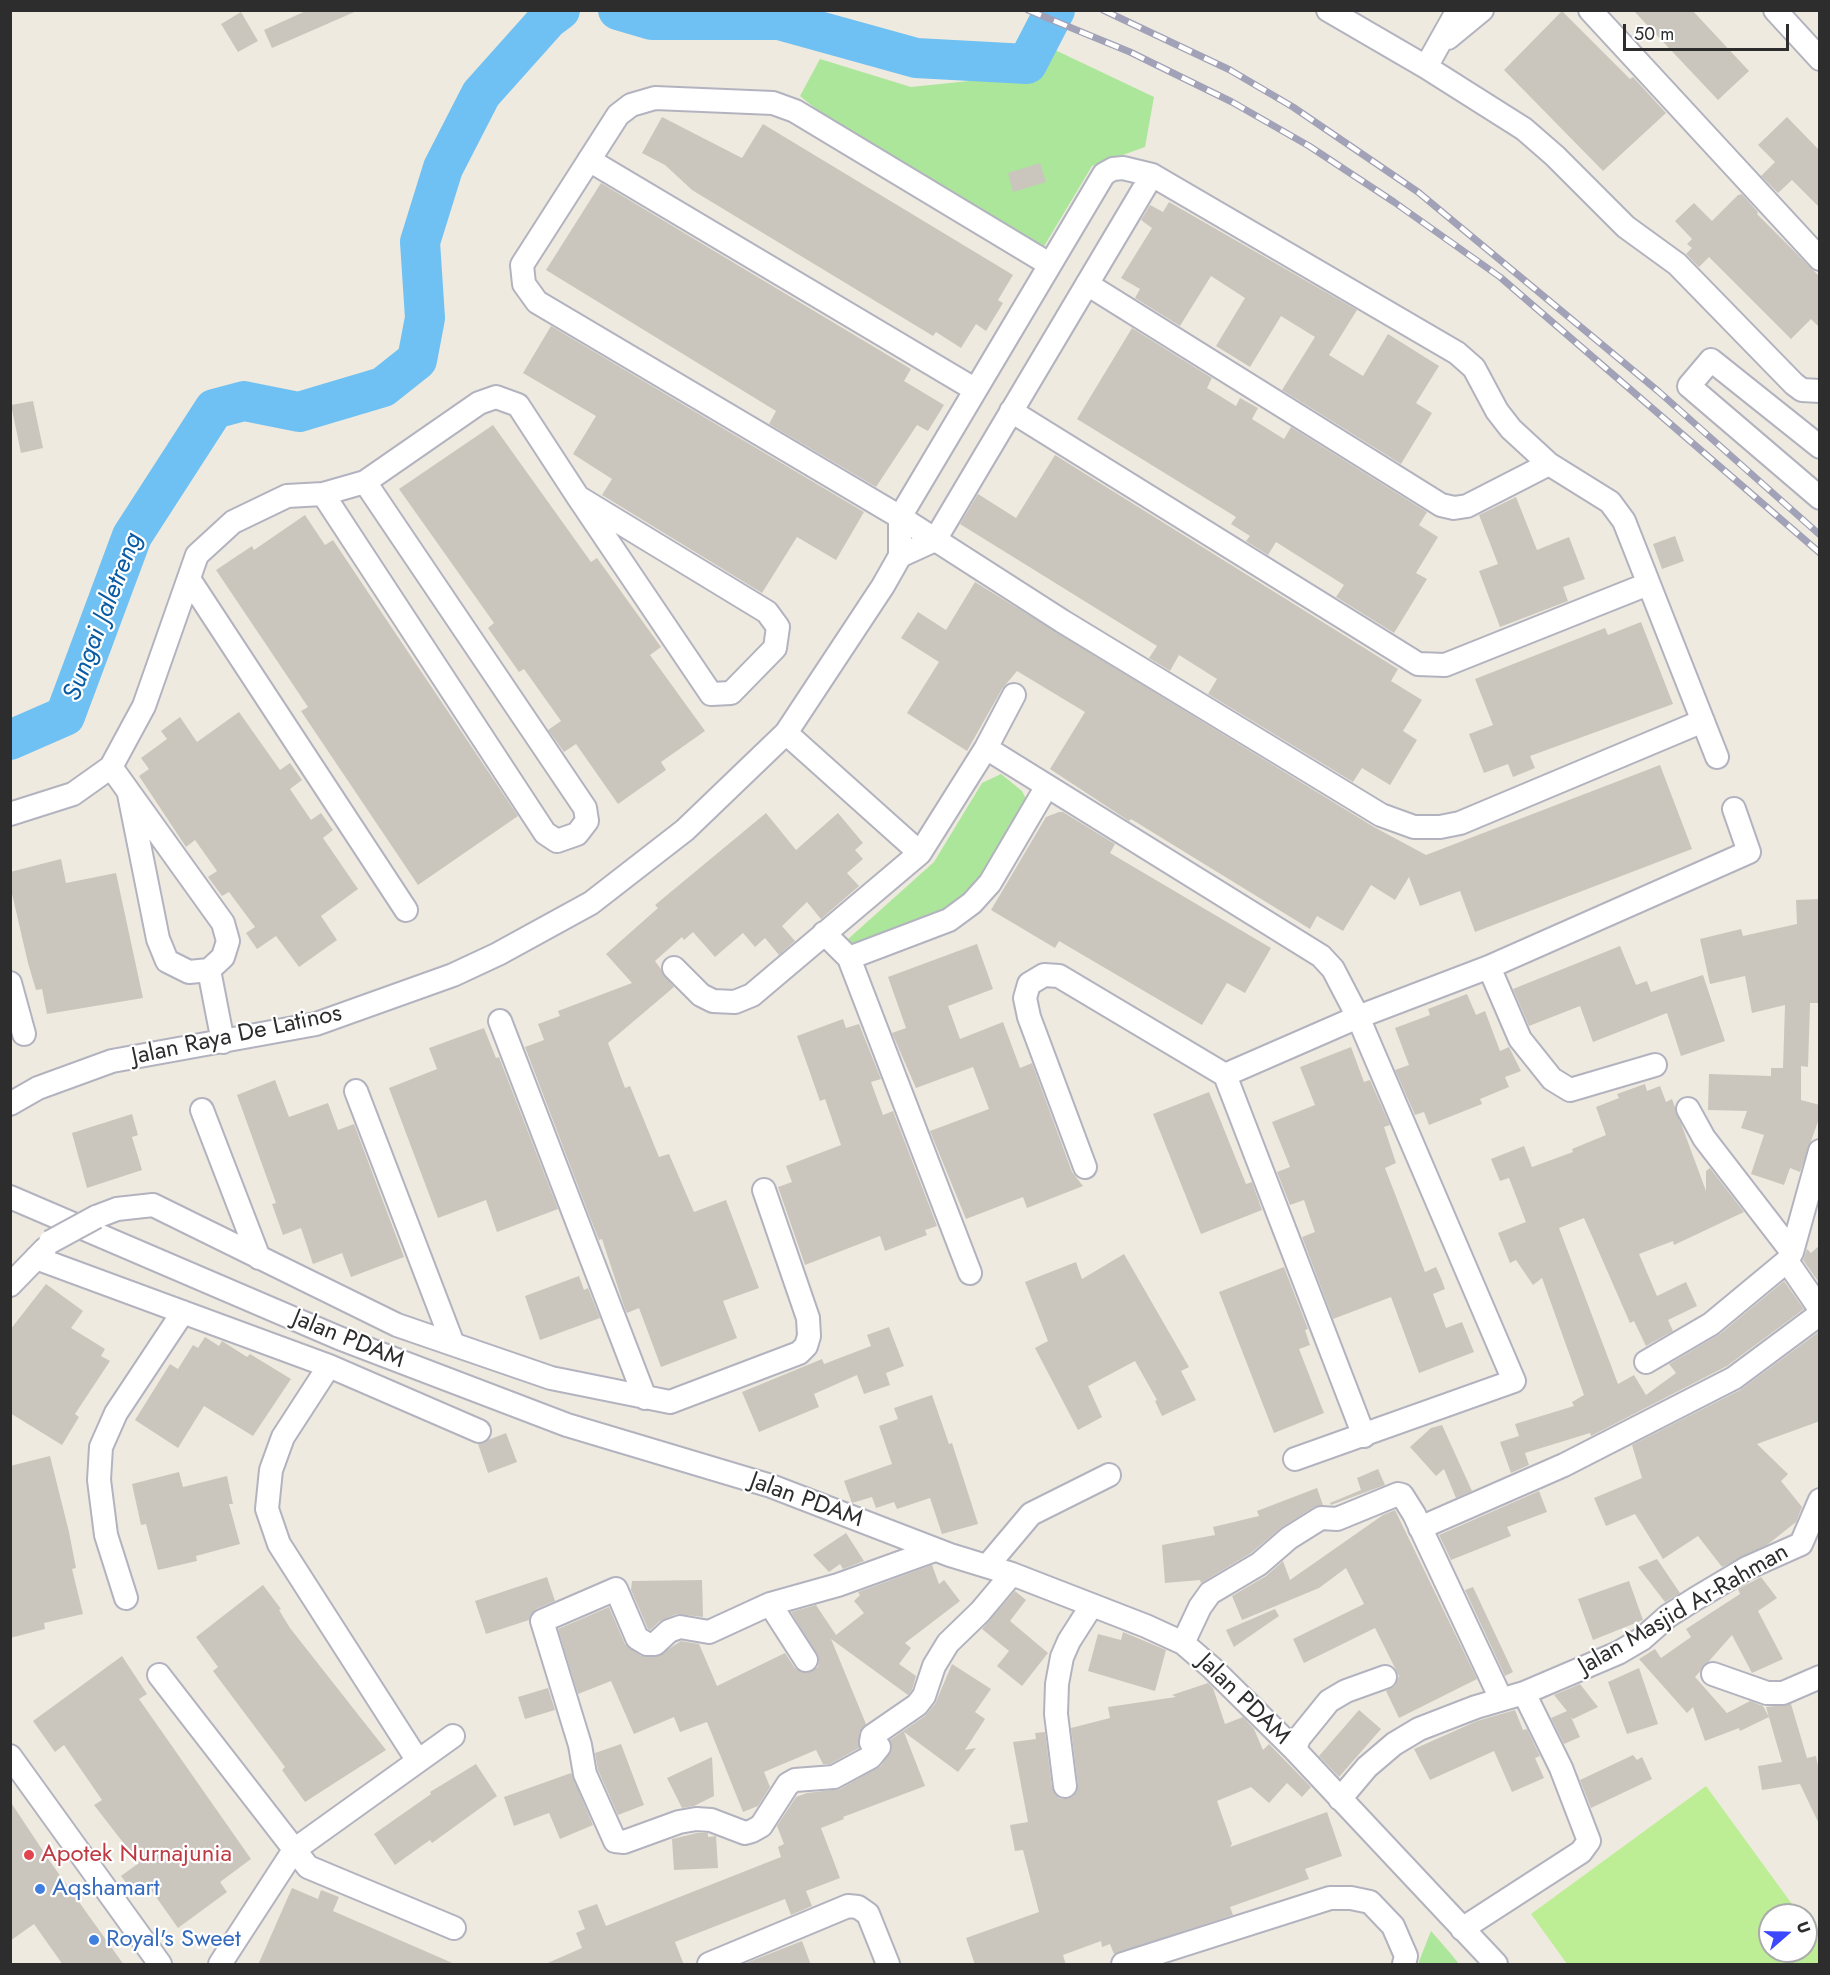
<!DOCTYPE html>
<style>
body{margin:0}
#map{position:relative;width:1830px;height:1975px;overflow:hidden;background:#eeeadf;font-family:Jost,sans-serif}
canvas{display:block}
.frame{position:absolute;inset:0;border:12px solid #2d2d2d;pointer-events:none}
.north{position:absolute;left:1758px;top:1903px;width:60px;height:60px;box-sizing:border-box;background:#fff;border:2px solid #ababab;border-radius:50%;rotate:70deg;font-size:16px;font-weight:700;line-height:24px;text-align:center;color:#2d2d2d}
.north::after{content:'';display:block;margin:auto;width:21px;height:27px;background:#3b48ff;clip-path:polygon(50% 0,100% 100%,50% 72%,0 100%)}
.scale{position:absolute;left:1623px;top:24px;width:166px;height:27px;box-sizing:border-box;border:3px solid #2d2d2d;border-top:0;padding-left:8px;font-size:18px;line-height:21px;white-space:nowrap;color:#2d2d2d;-webkit-text-stroke:4px #fff;paint-order:stroke}
</style>
<div id="map">
<canvas width="1830" height="1975"></canvas>
<div class="frame"></div>
<div class="north">U</div>
<div class="scale">50 m</div>
</div>
<script>
const ctx = document.querySelector('canvas').getContext('2d');
ctx.lineJoin = 'round';
function fillPath(path, color) { ctx.fillStyle = color; ctx.fill(path, 'evenodd'); }
const poly = rows => new Path2D(rows.map(r => 'M' + r).join(''));
function trace(path, color, width, dash) { ctx.strokeStyle = color; ctx.lineWidth = width; ctx.lineCap = dash ? 'butt' : 'round'; ctx.setLineDash(dash || []); ctx.stroke(path); }
function drawText(font, color, halo, rows, align = 'center') {
  ctx.font = font + ' Jost,sans-serif'; ctx.lineWidth = 4.5; ctx.setLineDash([]); ctx.textBaseline = 'middle'; ctx.strokeStyle = halo; ctx.fillStyle = color; for (const [text, x, y, turn = 0] of rows) {
    ctx.save(); ctx.translate(x, y); ctx.rotate((+turn || 0) * Math.PI / 180); ctx.textAlign = isNaN(turn) ? turn : align; if (halo) ctx.strokeText(text, 0, 0); ctx.fillText(text, 0, 0); ctx.restore();
  }
}
fillPath(poly([
 [1055,50,1154,97,1145,147,1092,166,1043,248,843,131,800,96,820,59,911,87,1027,75],
 [1001,774,1022,791,1028,803,977,895,860,957,847,940,934,862,982,783],
 [1431,1931,1451,1954,1459,1964,1418,1964]
]), '#abe69a');
fillPath(poly([
 [1706,1786,1800,1915,1770,1915,1770,1951,1806,1951,1806,1923,1819,1942,1819,1964,1567,1964,1531,1914]
]), '#bdee95');
trace(poly([
 [618,10,652,20,779,20,916,58,1027,64,1055,10],
 [10,740,65,716,132,536,214,409,244,401,299,412,383,387,417,360,425,318,420,242,443,168,481,94,548,19,560,10]
]), '#6fc0f3', 40);
fillPath(poly([
 [308,10,359,10,272,48,264,30],
 [1633,10,1692,10,1749,71,1718,100],
 [1562,11,1630,79,1633,77,1666,113,1603,171,1504,70],
 [241,12,258,41,238,52,221,24],
 [662,117,742,158,763,124,1013,275,998,300,1003,303,986,331,976,324,961,348,936,332,933,336,692,190,665,165,642,153],
 [1787,117,1820,151,1820,208,1792,180,1778,193,1761,176,1775,162,1758,145],
 [1040,163,1046,182,1013,192,1008,173],
 [601,183,911,369,904,381,944,405,928,431,917,425,876,487,769,424,776,411,546,270],
 [1742,194,1758,212,1757,214,1820,277,1820,328,1811,319,1791,339,1709,257,1699,267,1686,254,1692,248,1687,244,1692,239,1675,221,1694,203,1712,221,1738,195],
 [1169,202,1357,310,1329,355,1363,376,1388,334,1439,366,1416,403,1432,413,1401,464,1282,390,1315,337,1281,316,1250,367,1216,346,1245,298,1211,276,1180,326,1135,298,1140,289,1121,278,1152,228,1141,220,1150,205,1163,212],
 [551,326,864,512,836,560,797,537,762,593,602,495,612,479,573,454,596,416,523,373],
 [1132,328,1212,378,1207,388,1236,406,1240,398,1258,408,1252,419,1284,439,1291,427,1427,512,1419,525,1438,537,1416,573,1427,579,1394,633,1336,597,1344,585,1276,542,1268,555,1246,541,1250,536,1231,524,1236,517,1077,419],
 [33,401,43,448,21,453,11,405],
 [493,425,591,562,597,558,661,647,650,655,705,731,661,762,666,770,618,804,576,744,564,752,548,730,561,721,524,669,519,672,488,628,494,623,399,489],
 [1055,455,1398,669,1391,681,1422,700,1403,731,1417,740,1390,785,1362,768,1353,782,1208,694,1217,679,1179,655,1170,671,1149,658,1157,646,960,524,978,494,1016,518],
 [1516,497,1537,550,1569,537,1585,579,1563,587,1568,601,1500,627,1479,571,1498,564,1479,515],
 [305,515,325,545,333,540,518,816,418,885,301,711,308,707,216,570,252,546,254,550],
 [1675,536,1684,561,1662,569,1653,544],
 [975,582,1374,827,1426,855,1660,765,1692,849,1475,932,1460,891,1420,906,1409,877,1395,900,1371,885,1343,931,1317,916,1310,929,1131,819,1129,821,1050,769,1085,712,1017,671,1002,689,967,751,907,713,939,662,901,638,918,612,946,630],
 [1641,622,1673,704,1530,756,1535,768,1513,777,1508,764,1484,773,1469,734,1493,725,1475,679,1605,628,1608,635],
 [239,712,280,770,290,763,302,780,290,789,311,820,321,813,333,830,323,838,358,889,321,916,337,940,299,967,276,936,257,949,246,933,255,927,229,892,222,896,208,877,217,871,195,840,186,847,139,776,149,769,141,758,167,739,161,731,180,717,197,742],
 [1059,812,1063,812,1115,844,1110,853,1271,948,1245,993,1227,983,1202,1025,1059,941,1055,948,991,910,1046,817],
 [766,813,796,850,838,813,863,843,855,850,863,859,847,873,859,886,821,919,807,902,782,926,795,941,779,955,765,938,755,947,743,933,715,957,693,932,684,940,682,937,655,961,674,987,608,1043,625,1088,630,1086,659,1157,669,1154,694,1212,726,1200,759,1288,723,1301,737,1338,661,1367,639,1308,627,1313,625,1309,602,1239,599,1240,589,1215,525,1047,544,1040,538,1024,560,1016,558,1011,632,983,606,954,658,908,655,905],
 [61,859,66,883,116,873,143,998,47,1014,42,989,36,990,28,963,10,885,10,872],
 [1820,899,1820,1003,1810,1003,1808,1067,1801,1066,1801,1100,1820,1105,1820,1116,1800,1172,1790,1168,1784,1185,1751,1174,1764,1135,1741,1128,1747,1111,1708,1110,1709,1074,1771,1076,1771,1068,1783,1068,1785,1005,1752,1013,1745,976,1710,984,1700,939,1741,929,1743,936,1797,924,1796,900],
 [977,944,993,989,948,1006,960,1039,1003,1022,1020,1068,1032,1063,1072,1172,1083,1186,1027,1208,1023,1197,966,1219,930,1131,989,1109,973,1067,916,1088,892,1033,906,1028,888,977],
 [1620,946,1636,985,1647,981,1651,992,1703,975,1725,1041,1681,1056,1667,1013,1593,1042,1580,1006,1529,1026,1513,989],
 [1467,994,1476,1015,1485,1011,1500,1051,1509,1047,1521,1071,1505,1077,1509,1087,1480,1099,1482,1104,1429,1125,1424,1112,1415,1115,1395,1070,1409,1065,1395,1028,1430,1015,1428,1009],
 [843,1019,846,1028,859,1024,881,1079,871,1082,883,1115,893,1111,937,1226,925,1230,927,1235,885,1251,880,1236,805,1265,778,1187,792,1182,786,1166,841,1145,825,1099,820,1101,797,1036],
 [484,1028,496,1058,499,1057,558,1209,497,1232,486,1200,438,1218,389,1088,437,1069,429,1048],
 [1351,1047,1364,1082,1370,1080,1390,1125,1384,1127,1396,1163,1385,1168,1425,1272,1436,1267,1441,1278,1445,1289,1433,1294,1446,1328,1462,1322,1474,1352,1419,1373,1391,1297,1333,1319,1302,1237,1315,1232,1304,1200,1290,1205,1277,1172,1290,1167,1272,1122,1315,1105,1300,1067],
 [275,1080,289,1117,328,1103,338,1130,354,1124,404,1257,351,1277,342,1253,313,1264,301,1228,283,1235,272,1204,276,1203,237,1095],
 [1645,1084,1647,1091,1660,1086,1666,1102,1672,1099,1706,1191,1706,1171,1710,1168,1744,1212,1674,1245,1673,1241,1639,1254,1657,1296,1686,1282,1697,1306,1668,1320,1673,1331,1646,1346,1634,1321,1630,1323,1584,1218,1559,1228,1618,1384,1634,1375,1646,1395,1676,1373,1669,1364,1720,1334,1784,1281,1804,1309,1727,1366,1591,1436,1590,1433,1525,1453,1529,1465,1511,1473,1500,1442,1519,1436,1515,1424,1574,1406,1572,1402,1584,1395,1542,1278,1533,1285,1516,1260,1510,1263,1498,1233,1526,1222,1509,1178,1500,1181,1491,1159,1524,1146,1532,1167,1573,1152,1572,1149,1606,1135,1596,1107,1619,1098,1617,1094],
 [1209,1092,1246,1184,1252,1182,1262,1210,1201,1234,1153,1114],
 [132,1114,138,1135,132,1137,142,1170,87,1188,72,1133],
 [1820,1245,1820,1284,1803,1260,1807,1249,1811,1253],
 [1124,1254,1189,1367,1181,1371,1196,1400,1162,1416,1155,1401,1157,1400,1135,1361,1088,1386,1102,1417,1078,1430,1035,1348,1048,1341,1025,1282,1076,1262,1082,1279],
 [1284,1267,1308,1329,1305,1330,1310,1345,1299,1349,1324,1413,1274,1433,1219,1292],
 [579,1276,584,1290,588,1288,600,1318,540,1340,525,1296],
 [46,1284,83,1311,71,1328,105,1349,101,1356,110,1361,75,1414,79,1417,62,1445,10,1413,10,1330],
 [889,1327,904,1366,886,1373,890,1385,864,1394,857,1375,814,1394,819,1407,759,1432,742,1392,822,1359,824,1364,871,1346,867,1335],
 [1820,1331,1820,1421,1757,1444,1788,1474,1781,1481,1802,1507,1796,1522,1767,1545,1722,1567,1698,1536,1663,1559,1635,1514,1606,1526,1594,1498,1642,1478,1632,1445,1740,1390],
 [205,1337,219,1346,222,1341,247,1357,250,1354,291,1379,253,1436,204,1406,178,1448,135,1420,170,1364,178,1369,193,1345,198,1348],
 [932,1395,949,1444,952,1443,978,1524,942,1534,930,1498,897,1509,894,1502,876,1508,872,1497,852,1503,844,1481,892,1464,879,1426,898,1419,894,1408],
 [1442,1425,1472,1491,1456,1498,1444,1469,1436,1476,1410,1447,1431,1428],
 [506,1433,517,1462,488,1473,478,1444],
 [50,1456,69,1532,76,1568,72,1569,83,1614,44,1623,45,1629,10,1638,10,1466],
 [1378,1469,1385,1485,1331,1505,1330,1503,1361,1490,1357,1478],
 [179,1472,183,1487,227,1476,233,1504,229,1504,240,1544,196,1556,197,1561,158,1570,146,1524,141,1525,132,1484],
 [1317,1488,1323,1505,1314,1507,1282,1527,1251,1553,1201,1583,1200,1580,1165,1583,1162,1545,1215,1535,1213,1527,1259,1516,1257,1511],
 [1539,1491,1547,1512,1507,1527,1511,1536,1451,1560,1439,1535],
 [1395,1510,1477,1679,1399,1718,1386,1691,1395,1686,1399,1676,1375,1628,1304,1663,1293,1639,1364,1604,1346,1568,1319,1588,1242,1620,1232,1596,1266,1576,1283,1561,1290,1580,1383,1515],
 [846,1533,864,1561,843,1569,840,1564,829,1572,813,1555],
 [1657,1559,1680,1593,1665,1602,1638,1567],
 [932,1565,939,1584,944,1580,960,1601,905,1643,911,1648,899,1664,916,1676,912,1690,908,1695,831,1639,866,1724,859,1733,859,1748,830,1764,823,1764,816,1750,764,1772,770,1787,758,1806,743,1812,707,1722,680,1732,674,1717,634,1734,611,1681,578,1694,558,1629,609,1607,625,1644,641,1656,656,1657,681,1641,699,1644,717,1686,785,1653,795,1668,807,1673,818,1667,819,1659,791,1612,816,1605,836,1635,864,1613,854,1601,860,1595,858,1592],
 [547,1577,555,1601,536,1609,529,1620,486,1634,475,1601],
 [1761,1577,1777,1598,1758,1611,1783,1659,1752,1673,1732,1635,1695,1677,1727,1713,1750,1701,1763,1706,1769,1717,1740,1731,1739,1728,1705,1741,1693,1707,1687,1713,1639,1659,1655,1649,1661,1658,1691,1637,1686,1629,1740,1594,1738,1589],
 [702,1580,703,1617,676,1614,660,1621,650,1630,648,1629,631,1590,632,1581],
 [1629,1581,1643,1620,1593,1640,1578,1599],
 [263,1585,281,1609,279,1610,290,1628,386,1750,305,1802,282,1770,285,1767,213,1671,218,1667,196,1637],
 [1473,1587,1513,1672,1505,1676,1465,1590],
 [1015,1591,1026,1600,1010,1621,1048,1653,1022,1686,997,1666,1009,1651,982,1629],
 [1275,1609,1279,1616,1234,1647,1226,1630],
 [1123,1632,1166,1650,1155,1691,1088,1671,1098,1634,1121,1640],
 [122,1656,147,1694,139,1699,251,1859,220,1882,227,1892,178,1928,149,1887,136,1896,121,1876,139,1863,94,1805,102,1800,64,1745,55,1752,33,1721],
 [952,1664,991,1689,975,1712,985,1719,965,1750,976,1748,958,1772,904,1732,925,1786,843,1817,844,1819,821,1828,840,1878,806,1891,812,1906,791,1915,785,1899,675,1942,684,1965,543,1965,582,1948,576,1933,585,1929,578,1911,597,1904,606,1926,781,1857,778,1847,784,1844,777,1826,796,1797,807,1793,840,1789,881,1766,892,1749,890,1740,925,1716,935,1704],
 [1639,1668,1658,1724,1627,1734,1608,1682],
 [1208,1683,1213,1688,1225,1724,1243,1717,1254,1729,1263,1750,1269,1744,1311,1787,1302,1797,1287,1783,1269,1803,1251,1787,1217,1801,1232,1844,1230,1847,1327,1812,1342,1856,1305,1869,1309,1879,1230,1907,1233,1915,1114,1954,1110,1944,1102,1947,1101,1941,1063,1955,1066,1965,975,1965,966,1938,1039,1912,1023,1850,1015,1851,1010,1825,1028,1822,1013,1742,1036,1739,1035,1733,1045,1732,1052,1788,1059,1798,1067,1799,1074,1796,1078,1785,1071,1728,1110,1718,1108,1707,1176,1697,1172,1695],
 [1580,1684,1598,1707,1573,1719,1571,1717,1580,1737,1564,1744,1551,1718,1567,1711,1554,1695],
 [548,1688,555,1710,525,1719,518,1697],
 [1791,1704,1807,1758,1816,1756,1820,1776,1820,1826,1800,1784,1762,1790,1758,1766,1782,1762,1766,1707],
 [1359,1710,1381,1729,1339,1777,1319,1756],
 [1515,1710,1523,1730,1527,1729,1540,1756,1535,1758,1544,1778,1512,1792,1494,1751,1430,1780,1414,1749,1477,1721],
 [621,1744,644,1805,618,1815,598,1770,595,1753],
 [1633,1755,1637,1760,1642,1757,1652,1779,1591,1808,1580,1780],
 [712,1757,714,1796,694,1806,682,1808,667,1778],
 [476,1764,497,1796,432,1843,430,1840,395,1865,374,1834,431,1794,430,1792],
 [571,1773,593,1825,560,1839,549,1813,514,1826,504,1797],
 [10,1801,49,1860,124,1965,63,1965,34,1924,10,1941],
 [697,1833,708,1833,708,1837,716,1836,718,1868,674,1870,672,1839],
 [292,1888,318,1899,321,1890,339,1897,333,1911,457,1965,258,1965],
 [802,1941,811,1965,746,1965,746,1963]
]), '#cac6be');
const minor = poly([
 [1328,10,1426,67,1524,129,1555,156,1626,227,1677,264,1794,384,1802,390,1820,391],
 [1590,10,1820,259],
 [1775,10,1820,59],
 [1448,38,1482,10],
 [1426,67,1458,10],
 [589,160,974,389],
 [1049,264,795,111,773,103,655,98,631,105,618,115,522,265,524,284,537,302,900,517,1062,621,1381,815,1414,827,1440,827,1460,823,1703,721],
 [1087,284,1441,505,1454,508,1467,506,1549,464],
 [1011,411,1418,664,1445,665,1648,584],
 [1820,447,1711,360,1689,386,1820,498],
 [323,494,545,833,557,841,577,834,587,821,585,808,365,482],
 [900,556,935,540,1152,175],
 [189,579,406,910],
 [786,733,920,853],
 [986,748,1321,956,1333,969,1358,1017,1514,1381,1295,1459],
 [111,767,223,923,228,941,223,957,209,970,189,972,167,961,158,939,129,794],
 [10,814,73,794,111,767,144,706,197,555,233,522,287,496,323,494,365,482,479,403,496,397,518,405,578,497,711,694,731,693,775,648,778,627,767,612,578,497],
 [824,933,849,958,970,1273],
 [849,958,949,920,972,903,990,883,1047,786],
 [1489,967,1520,1039,1552,1079,1570,1090,1655,1065],
 [674,968,701,995,713,1001,735,1002,752,995,920,853,986,748,1014,695],
 [209,970,223,1042],
 [10,983,24,1034],
 [500,1021,645,1398],
 [1225,1075,1358,1017,1489,967,1749,852,1734,809],
 [356,1091,453,1344],
 [10,1104,38,1088,112,1061,316,1024,453,975,498,954,591,903,685,830,786,733,883,586,900,556,900,517,1104,174,1113,169,1123,168,1152,175,1457,353,1474,368,1497,411,1511,429,1549,464,1610,502,1624,521,1717,757],
 [1688,1109,1704,1138,1792,1252,1787,1261,1820,1309],
 [202,1110,259,1258],
 [1085,1167,1029,1017,1025,998,1029,984,1044,975,1059,976,1225,1075,1364,1436],
 [10,1197,339,1338,567,1425,771,1486,950,1555,1012,1574,1146,1626,1183,1643,1212,1668,1295,1750,1496,1964],
 [96,1217,117,1209,153,1205,397,1325,551,1378,670,1402,799,1353,806,1346,809,1336,808,1318,764,1190],
 [1792,1252,1820,1151],
 [36,1258,329,1366,479,1431],
 [10,1285,45,1249],
 [1646,1362,1711,1324,1787,1261],
 [329,1366,283,1437,271,1470,267,1509,279,1544,418,1761],
 [1420,1528,1564,1465,1734,1378,1820,1314],
 [988,1565,1031,1514,1109,1475],
 [126,1598,106,1535,99,1480,101,1447,116,1413,183,1312],
 [770,1604,709,1632,680,1627,669,1631,655,1644,647,1644,637,1638,616,1589,542,1621,580,1745,585,1774,615,1841,624,1842,679,1822,696,1819,711,1820,745,1833,752,1831,761,1826,788,1784,795,1780,834,1777,871,1757,879,1747,871,1742,872,1736,917,1705,924,1696,934,1666,948,1643,980,1612,1012,1574],
 [1183,1643,1200,1607,1210,1593,1259,1564,1289,1538,1321,1518,1337,1519,1398,1494,1402,1495,1414,1514,1501,1699],
 [806,1660,770,1604,838,1585,935,1550],
 [1713,1674,1767,1693,1783,1693,1820,1677],
 [159,1675,308,1867,454,1928],
 [1295,1750,1299,1738,1329,1701,1346,1691,1385,1677],
 [10,1756,160,1964],
 [1065,1786,1056,1714,1057,1684,1062,1657,1069,1641,1092,1605],
 [1340,1799,1367,1767,1394,1744,1419,1729,1476,1707,1524,1693,1618,1653,1642,1639,1668,1616,1695,1599,1747,1568,1801,1544,1820,1500],
 [1462,1929,1581,1852,1589,1841,1561,1768,1524,1693],
 [220,1964,294,1850,453,1736],
 [709,1964,848,1906,858,1907,868,1914,888,1964],
 [1123,1964,1330,1898,1351,1898,1370,1902,1393,1926,1406,1956,1404,1964]
]);
trace(minor, '#b3b3c0', 26);
trace(minor, '#fff', 22);
const rail = poly([
 [1028,10,1130,52,1232,102,1309,146,1394,202,1500,277,1820,553],
 [1103,10,1230,70,1293,107,1418,192,1658,391,1820,535]
]);
trace(rail, '#a1a1b7', 7);
trace(rail, '#fff', 4.5, [14]);
const minorBridge = poly([
 [50,1242,96,1217]
]);
trace(minorBridge, '#b3b3c0', 26, []);
trace(minorBridge, '#fff', 22);
for (const [x, y, r, color] of [
 [29,1855,6,"#e0444e"],
 [40,1889,6,"#3f7fe0"],
 [94,1940,6,"#3f7fe0"]
]) { const dot = new Path2D(); dot.arc(x, y, r, 0, 2 * Math.PI); ctx.fillStyle = color; ctx.fill(dot); trace(dot, '#fff', 2); }
drawText('24px', '#2d2d2d', '#fff', [
 ["Jalan Raya De Latinos",237,1036,-12],
 ["Jalan PDAM",348,1340,22],
 ["Jalan PDAM",806,1501,20],
 ["Jalan Masjid Ar-Rahman",1684,1610,-30],
 ["Jalan PDAM",1243,1700,44]
]);
drawText('24px', '#be3a42', '#fff', [
 ["Apotek Nurnajunia",41,1855]
], 'left');
drawText('24px', '#366cbe', '#fff', [
 ["Aqshamart",52,1889],
 ["Royal's Sweet",106,1940]
], 'left');
drawText('italic 26px', '#095ca4', '#fff', [
 ["Sungai Jaletreng",104,617,-69]
]);
</script>
